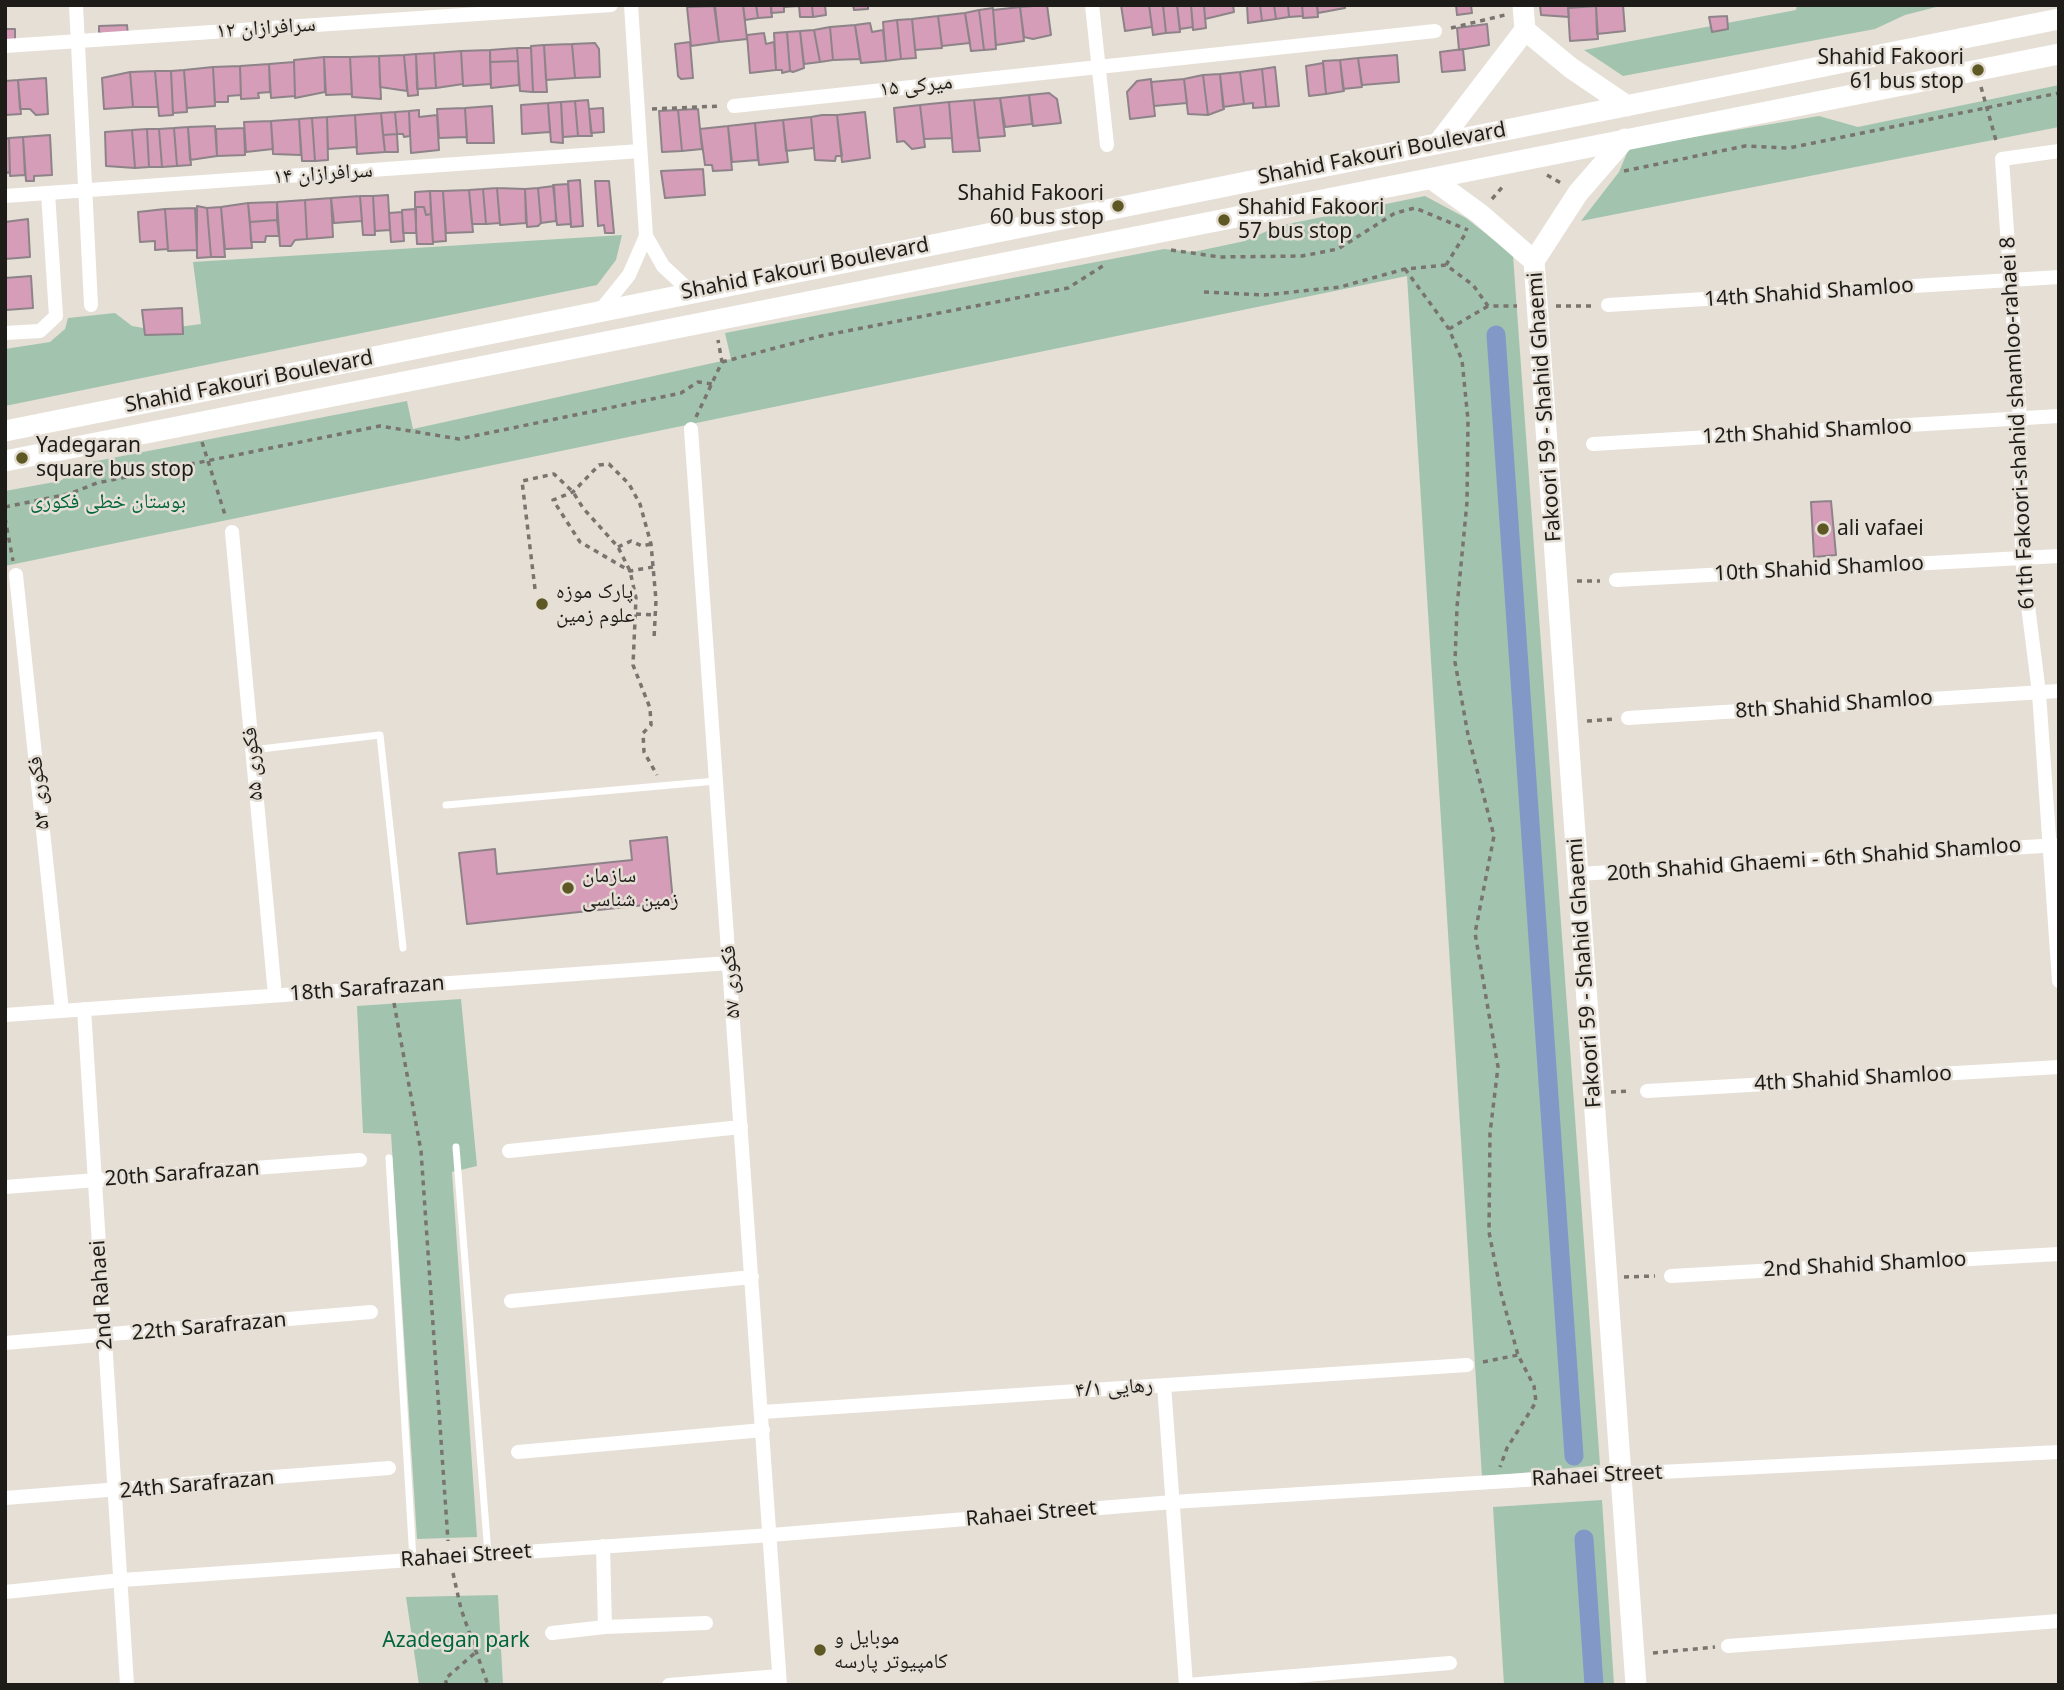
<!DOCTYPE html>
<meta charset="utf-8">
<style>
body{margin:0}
#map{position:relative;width:2064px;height:1690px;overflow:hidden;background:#e6dfd6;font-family:"Noto Sans",sans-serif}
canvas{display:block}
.frame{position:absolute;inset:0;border:7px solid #1e1c18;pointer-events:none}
</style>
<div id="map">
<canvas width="2064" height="1690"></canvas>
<div class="frame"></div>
</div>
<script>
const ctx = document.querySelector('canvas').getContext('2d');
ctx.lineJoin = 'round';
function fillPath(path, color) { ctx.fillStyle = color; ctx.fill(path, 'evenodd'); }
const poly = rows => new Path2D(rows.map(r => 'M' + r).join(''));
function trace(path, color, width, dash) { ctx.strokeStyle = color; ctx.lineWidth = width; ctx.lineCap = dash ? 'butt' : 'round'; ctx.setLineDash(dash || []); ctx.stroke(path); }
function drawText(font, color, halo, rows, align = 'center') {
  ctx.font = font + ' "Noto Sans","Noto Naskh Arabic",sans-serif'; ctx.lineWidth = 5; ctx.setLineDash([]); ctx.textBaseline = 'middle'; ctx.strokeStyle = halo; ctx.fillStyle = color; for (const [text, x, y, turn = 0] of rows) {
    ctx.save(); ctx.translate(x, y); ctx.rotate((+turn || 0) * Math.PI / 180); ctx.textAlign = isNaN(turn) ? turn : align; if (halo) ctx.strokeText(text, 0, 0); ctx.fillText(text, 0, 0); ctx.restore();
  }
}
fillPath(poly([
 [1797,5,1944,5,1905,15,1875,29,1623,76,1584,50,1796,10],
 [2059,85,2059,127,1581,221,1619,172,1629,148,1819,116,1858,127],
 [1425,196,1466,218,1513,255,1600,1465,1482,1477,1407,276,5,566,5,491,60,481,86,463,407,401,413,429,731,359,725,333,1164,249,1193,252,1245,241,1278,226],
 [622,235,616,260,597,285,5,406,5,349,50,342,65,329,68,318,115,313,132,326,155,330,201,324,193,262],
 [461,999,477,1166,452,1172,477,1537,417,1539,391,1134,363,1133,357,1006],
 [1602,1500,1614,1685,1504,1685,1493,1507],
 [498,1595,503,1685,419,1685,406,1597]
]), '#a2c4af');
trace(poly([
 [1496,335,1574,1456],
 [1584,1539,1594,1685]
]), '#8299c8', 19);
const building = poly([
 [743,5,747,39,719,42,714,5,743,5],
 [743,5,756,5,758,18,745,20,743,5],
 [756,5,771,5,772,17,758,18,756,5],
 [771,5,799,5,799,6,784,7,784,12,771,13,771,5],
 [812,5,813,17,800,17,799,5,812,5],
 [812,5,825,5,826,15,813,17,812,5],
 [853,5,868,5,868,9,854,10,853,5],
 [1047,5,1051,35,1033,39,1024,37,1020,7,1047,5],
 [1121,5,1149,5,1152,27,1125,31,1121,5],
 [1149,5,1163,5,1166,33,1153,35,1149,5],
 [1163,5,1177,5,1180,32,1166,33,1163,5],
 [1177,5,1191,5,1193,27,1180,29,1177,5],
 [1191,5,1204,5,1206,28,1193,30,1191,5],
 [1204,5,1233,5,1234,12,1205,19,1204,5],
 [1247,5,1260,5,1262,21,1248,23,1247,5],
 [1260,5,1274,5,1276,19,1262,21,1260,5],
 [1274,5,1288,5,1289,17,1276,19,1274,5],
 [1288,5,1302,5,1303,16,1289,17,1288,5],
 [1302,5,1317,5,1318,17,1303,18,1302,5],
 [1317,5,1345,5,1345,8,1318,13,1317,5],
 [1456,5,1471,5,1472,13,1457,15,1456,5],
 [1540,5,1568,5,1569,17,1541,15,1540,5],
 [1623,5,1625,31,1597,34,1596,6,1623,5],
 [715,6,719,42,691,46,687,7,715,6],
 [1596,6,1598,39,1570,41,1568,8,1596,6],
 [1020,7,1024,41,996,45,993,10,1020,7],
 [993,8,996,49,984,50,979,10,993,8],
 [979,10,984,50,971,51,965,13,979,10],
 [965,13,970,43,942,46,938,16,965,13],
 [938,16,942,48,915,50,912,19,938,16],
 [1727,16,1728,29,1712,32,1709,17,1727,16],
 [912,19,916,58,901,59,897,20,912,19],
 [897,20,901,59,886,61,883,22,897,20],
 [870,23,872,32,883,30,886,61,861,63,855,25,870,23],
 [1487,24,1489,45,1459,50,1457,28,1487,24],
 [127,25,128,35,104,35,99,32,99,26,127,25],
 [855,25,860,59,833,60,830,27,855,25],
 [830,27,833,60,820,62,814,30,830,27],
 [5,29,15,29,15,43,5,43,5,29],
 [814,30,820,62,804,64,800,31,814,30],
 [800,31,804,68,793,72,790,71,787,32,800,31],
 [787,32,790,71,782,73,782,70,776,70,774,33,787,32],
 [764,33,766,44,774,42,776,70,750,73,747,35,764,33],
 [690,42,693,78,681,79,678,76,675,44,690,42],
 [595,43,599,49,600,77,575,78,572,44,595,43],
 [572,44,575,78,546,80,544,45,572,44],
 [544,45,547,92,533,92,531,46,544,45],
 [517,48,518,61,490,62,490,50,517,48],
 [517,48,531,48,533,92,520,91,517,48],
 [1463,49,1465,70,1442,72,1440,52,1463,49],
 [490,50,491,84,463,86,461,51,490,50],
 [461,51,463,84,436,88,434,53,461,51],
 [434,53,436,88,417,89,416,54,434,53],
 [416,54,418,95,408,96,404,55,416,54],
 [404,55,407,91,380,87,379,56,404,55],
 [1397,55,1399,82,1362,85,1358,58,1397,55],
 [379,56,381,99,352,97,350,57,379,56],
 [324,57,350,57,352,94,326,95,324,57],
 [324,57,325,92,295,98,294,60,324,57],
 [1358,58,1362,87,1343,89,1340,60,1358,58],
 [1340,60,1344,91,1326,94,1323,61,1340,60],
 [518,61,519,85,491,88,490,62,518,61],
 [294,62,295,96,271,98,269,64,294,62],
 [1323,63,1326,94,1309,96,1306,66,1323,63],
 [269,64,270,92,258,93,259,98,241,99,240,66,269,64],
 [240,66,241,95,228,96,228,102,215,102,213,67,240,66],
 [213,67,215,106,187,108,184,70,213,67],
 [1275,67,1279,106,1266,107,1262,69,1275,67],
 [1262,69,1266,107,1253,108,1253,103,1244,104,1240,72,1262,69],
 [184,70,187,112,173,113,171,71,184,70],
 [155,71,158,107,133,107,130,72,155,71],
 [155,71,171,71,173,115,159,116,155,71],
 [130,72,133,107,104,109,102,78,130,72],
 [1240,72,1244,104,1223,107,1220,74,1240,72],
 [1220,74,1224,109,1208,115,1203,75,1220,74],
 [1203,75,1208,115,1188,114,1184,79,1203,75],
 [46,78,48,114,36,115,30,109,20,109,18,80,46,78],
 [1151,79,1155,116,1130,119,1127,92,1137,81,1151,79],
 [1184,79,1187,103,1154,106,1151,82,1184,79],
 [18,80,21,114,5,115,5,81,18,80],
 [1049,93,1057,99,1061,123,1033,126,1029,95,1049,93],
 [1029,95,1032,124,1005,127,1000,98,1029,95],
 [1000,98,1005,136,978,138,974,100,1000,98],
 [588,100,592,136,578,136,575,101,588,100],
 [974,100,980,151,953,152,949,102,974,100],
 [575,101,578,136,563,137,561,102,575,101],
 [561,102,563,143,551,142,548,103,561,102],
 [949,102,952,138,924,139,920,105,949,102],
 [548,103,550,132,522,134,521,105,548,103],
 [920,105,925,147,912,149,904,141,897,142,894,108,920,105],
 [492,106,494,143,467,143,465,108,492,106],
 [465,108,467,137,439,138,437,109,465,108],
 [603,108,604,132,591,133,589,109,603,108],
 [698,109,702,149,682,151,678,110,698,109],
 [419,110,419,117,437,115,439,150,411,153,409,111,419,110],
 [678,110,682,151,662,152,659,111,678,110],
 [409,111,410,136,404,137,403,134,397,134,395,112,409,111],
 [395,112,397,134,383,135,381,113,395,112],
 [865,112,870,158,842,162,837,115,865,112],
 [381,113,385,152,357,154,355,115,381,113],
 [355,115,357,147,328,149,327,117,355,115],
 [822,115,837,115,842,156,836,156,835,161,815,160,811,117,822,115],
 [327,117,328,160,315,161,312,118,327,117],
 [811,117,814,148,786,151,783,120,811,117],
 [312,118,315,161,302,161,299,119,312,118],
 [299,119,301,155,273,154,271,121,299,119],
 [783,120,788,162,759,165,755,123,783,120],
 [271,121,273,149,246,152,244,122,271,121],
 [755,123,758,160,732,162,728,126,755,123],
 [215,126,217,156,190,160,188,127,215,126],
 [728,126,732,170,713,171,712,165,705,165,700,129,728,126],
 [188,127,191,165,177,166,174,128,188,127],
 [174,128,177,166,162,167,159,129,174,128],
 [244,128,245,155,217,156,216,129,244,128],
 [147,129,149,167,135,168,132,130,147,129],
 [147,129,159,129,162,167,149,167,147,129],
 [132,130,135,168,106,166,105,132,132,130],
 [397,134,398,152,385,152,383,135,397,134],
 [50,135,52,175,34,176,34,181,26,181,23,137,50,135],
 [23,137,25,175,10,176,9,138,23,137],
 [9,138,10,172,5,173,5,139,9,138],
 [703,169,705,195,665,198,661,171,703,169],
 [580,180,583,226,571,227,568,181,580,180],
 [595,181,609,181,614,233,605,233,604,225,598,226,595,181],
 [568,184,571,224,557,225,553,185,568,184],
 [554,186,556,221,541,223,538,188,554,186],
 [497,188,500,223,486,224,483,189,497,188],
 [497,188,525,189,526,223,500,225,497,188],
 [538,188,541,223,538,226,527,227,525,189,538,188],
 [483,189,486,224,472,224,469,190,483,189],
 [469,190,473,232,446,233,443,191,469,190],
 [430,191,431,214,426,215,424,207,415,207,415,192,430,191],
 [430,191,443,191,446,241,433,242,430,191],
 [388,195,390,230,375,231,373,196,388,195],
 [360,196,373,196,375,235,363,235,360,196],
 [360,196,362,221,334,223,331,198,360,196],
 [331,198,333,237,307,239,305,200,331,198],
 [305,200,307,239,295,240,291,246,280,246,277,202,305,200],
 [277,202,277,220,250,222,248,203,277,202],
 [248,203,252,248,225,249,221,207,248,203],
 [197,206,207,208,211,257,197,258,197,206],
 [221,207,225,257,211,257,207,208,221,207],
 [415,207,424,207,426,215,431,214,433,244,417,244,415,207],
 [195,208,197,250,168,251,165,209,195,208],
 [165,209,168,249,155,250,155,241,140,242,138,212,165,209],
 [416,209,416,233,403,233,402,210,416,209],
 [402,212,404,241,391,242,389,213,402,212],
 [28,219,30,257,5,259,5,222,28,219],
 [277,220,279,236,266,236,265,242,251,242,250,222,277,220],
 [31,276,33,308,6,310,5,278,31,276],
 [182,308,183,334,145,335,142,310,182,308],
 [1831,501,1836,555,1814,557,1811,502,1831,501],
 [667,837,673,902,467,924,459,853,495,849,497,874,632,860,630,841,667,837]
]);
fillPath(building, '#d59db8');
trace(building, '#8d8388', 2);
trace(poly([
 [1451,28,1505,15],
 [1981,87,1997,144],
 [652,109,721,106],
 [1624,171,1745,146,1789,148,2059,93],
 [1547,175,1561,183],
 [1492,199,1505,184],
 [1171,250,1220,257,1302,256,1338,249,1395,213,1415,208,1468,230],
 [1446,265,1467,231],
 [1405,269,1449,329,1462,360,1468,420,1467,502,1457,607,1455,662,1468,735,1494,836,1475,933,1498,1067,1490,1133,1489,1232,1501,1293,1518,1355,1534,1386,1536,1402,1507,1448,1500,1467],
 [1204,292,1264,295,1340,287,1405,269,1446,265,1473,285,1488,306,1517,306],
 [1556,306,1594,306],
 [1449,329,1488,306],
 [722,362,821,336,1068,288,1106,264],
 [696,417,722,362,718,340],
 [202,442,226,518],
 [5,507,69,494,97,483,380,426,459,439,681,393,698,382,712,384],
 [5,518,13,561],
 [618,547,631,541,642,546,651,544],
 [653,567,630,571,580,542,553,500,573,492,599,465,609,464,629,484,640,504,651,544,656,600,654,639],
 [1577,581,1600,581],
 [535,589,522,481,554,474,573,492,583,508,618,547,630,571,636,598,633,665,650,708,651,725,643,733,644,752,657,775],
 [636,614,655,615],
 [1587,721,1614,719],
 [394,1003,421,1151,448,1541],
 [1611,1092,1631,1091],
 [1624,1277,1655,1276],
 [1483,1362,1518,1355],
 [453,1573,461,1609,488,1685],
 [1653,1653,1715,1647],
 [447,1685,445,1679,476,1652]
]), '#79746e', 3.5, [5, 5]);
trace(poly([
 [252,750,380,735,403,948],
 [446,805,716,781],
 [456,1147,488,1554],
 [389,1158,413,1560]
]), '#fff', 7);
trace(poly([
 [76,5,91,305],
 [631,5,646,236,663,266,691,292],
 [1092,5,1107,145],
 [5,46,611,5],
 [734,106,1435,31],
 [2059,151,2002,159,2020,419,2022,558,2039,693,2059,981],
 [5,196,640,151],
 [1608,305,2059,277],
 [600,311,629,275,646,236],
 [5,333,40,331,56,316,48,193],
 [691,429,780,1685],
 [1593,444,2059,416],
 [232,532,275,995],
 [16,575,62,1011],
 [1616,580,2059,556],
 [1628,718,2059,691],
 [1578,874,2059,845],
 [84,1009,127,1685],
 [5,1015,729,963],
 [1647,1091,2059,1067],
 [509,1151,741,1127],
 [5,1187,360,1160],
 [1671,1276,2059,1254],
 [511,1301,752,1277],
 [5,1343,371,1312],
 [1164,1385,1186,1685],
 [762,1412,1467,1365],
 [518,1452,763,1430],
 [5,1498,389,1468],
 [603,1546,605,1627],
 [5,1592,122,1580,771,1535,1173,1502,1620,1474,2059,1452],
 [552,1633,605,1627,706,1623],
 [1728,1646,2059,1621],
 [669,1685,779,1676],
 [1187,1685,1450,1663]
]), '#fff', 14);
trace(poly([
 [1523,5,1525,30],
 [1525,30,1571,68,1627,106],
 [1440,141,1525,30],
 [1432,179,1480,214,1534,261],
 [1534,261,1636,1685],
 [1534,261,1578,193,1625,139],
 [5,431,2059,19],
 [5,461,2059,54]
]), '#fff', 21);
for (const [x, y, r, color] of [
 [1978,70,7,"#5e5824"],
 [1118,206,7,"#5e5824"],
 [1224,220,7,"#5e5824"],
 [22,458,7,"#5e5824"],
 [1823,529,7,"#5e5824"],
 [542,604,7,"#5e5824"],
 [568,888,7,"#5e5824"],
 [820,1650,7,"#5e5824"]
]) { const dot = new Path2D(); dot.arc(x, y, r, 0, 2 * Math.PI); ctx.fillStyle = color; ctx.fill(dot); trace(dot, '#e6dfd6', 2.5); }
drawText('21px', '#1e1c18', '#e6dfd6', [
 ["سرافرازان ۱۲",266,28,-4],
 ["میرکی ۱۵",916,86,-6],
 ["Shahid Fakouri Boulevard",1382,154,-11],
 ["سرافرازان ۱۴",323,174,-4],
 ["Shahid Fakouri Boulevard",805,269,-11],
 ["14th Shahid Shamloo",1809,293,-4],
 ["Shahid Fakouri Boulevard",249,382,-11],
 ["Fakoori 59 - Shahid Ghaemi",1545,407,-94],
 ["61th Fakoori-shahid shamloo-rahaei 8",2018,423,-93],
 ["12th Shahid Shamloo",1807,432,-3],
 ["10th Shahid Shamloo",1819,569,-3],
 ["8th Shahid Shamloo",1834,705,-4],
 ["فکوری ۵۵",253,764,-95],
 ["فکوری ۵۳",39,793,-96],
 ["20th Shahid Ghaemi - 6th Shahid Shamloo",1814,860,-4],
 ["Fakoori 59 - Shahid Ghaemi",1585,973,-94],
 ["فکوری ۵۷",731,982,-94],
 ["18th Sarafrazan",367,989,-4],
 ["4th Shahid Shamloo",1853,1079,-3],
 ["20th Sarafrazan",182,1174,-4],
 ["2nd Shahid Shamloo",1865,1265,-3],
 ["2nd Rahaei",102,1295,-94],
 ["22th Sarafrazan",209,1327,-5],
 ["رهایی ۴/۱",1114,1388,-4],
 ["Rahaei Street",1597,1476,-3],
 ["24th Sarafrazan",197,1485,-5],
 ["Rahaei Street",1031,1514,-5],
 ["Rahaei Street",466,1556,-4]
]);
drawText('21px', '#1e1c18', '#e6dfd6', [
 ["Shahid Fakoori",1964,58,"right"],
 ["61 bus stop",1964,82,"right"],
 ["Shahid Fakoori",1104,194,"right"],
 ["60 bus stop",1104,218,"right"],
 ["Shahid Fakoori",1238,208],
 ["57 bus stop",1238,232],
 ["Yadegaran",36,446],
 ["square bus stop",36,470],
 ["ali vafaei",1837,529],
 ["پارک موزه",556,592],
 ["علوم زمین",556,616],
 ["سازمان",582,876],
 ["زمین شناسی",582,900],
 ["موبایل و",834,1638],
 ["کامپیوتر پارسه",834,1662]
], 'left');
drawText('21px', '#00653d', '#e6dfd6', [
 ["بوستان خطی فکوری",108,502],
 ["Azadegan park",456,1641]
]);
</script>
